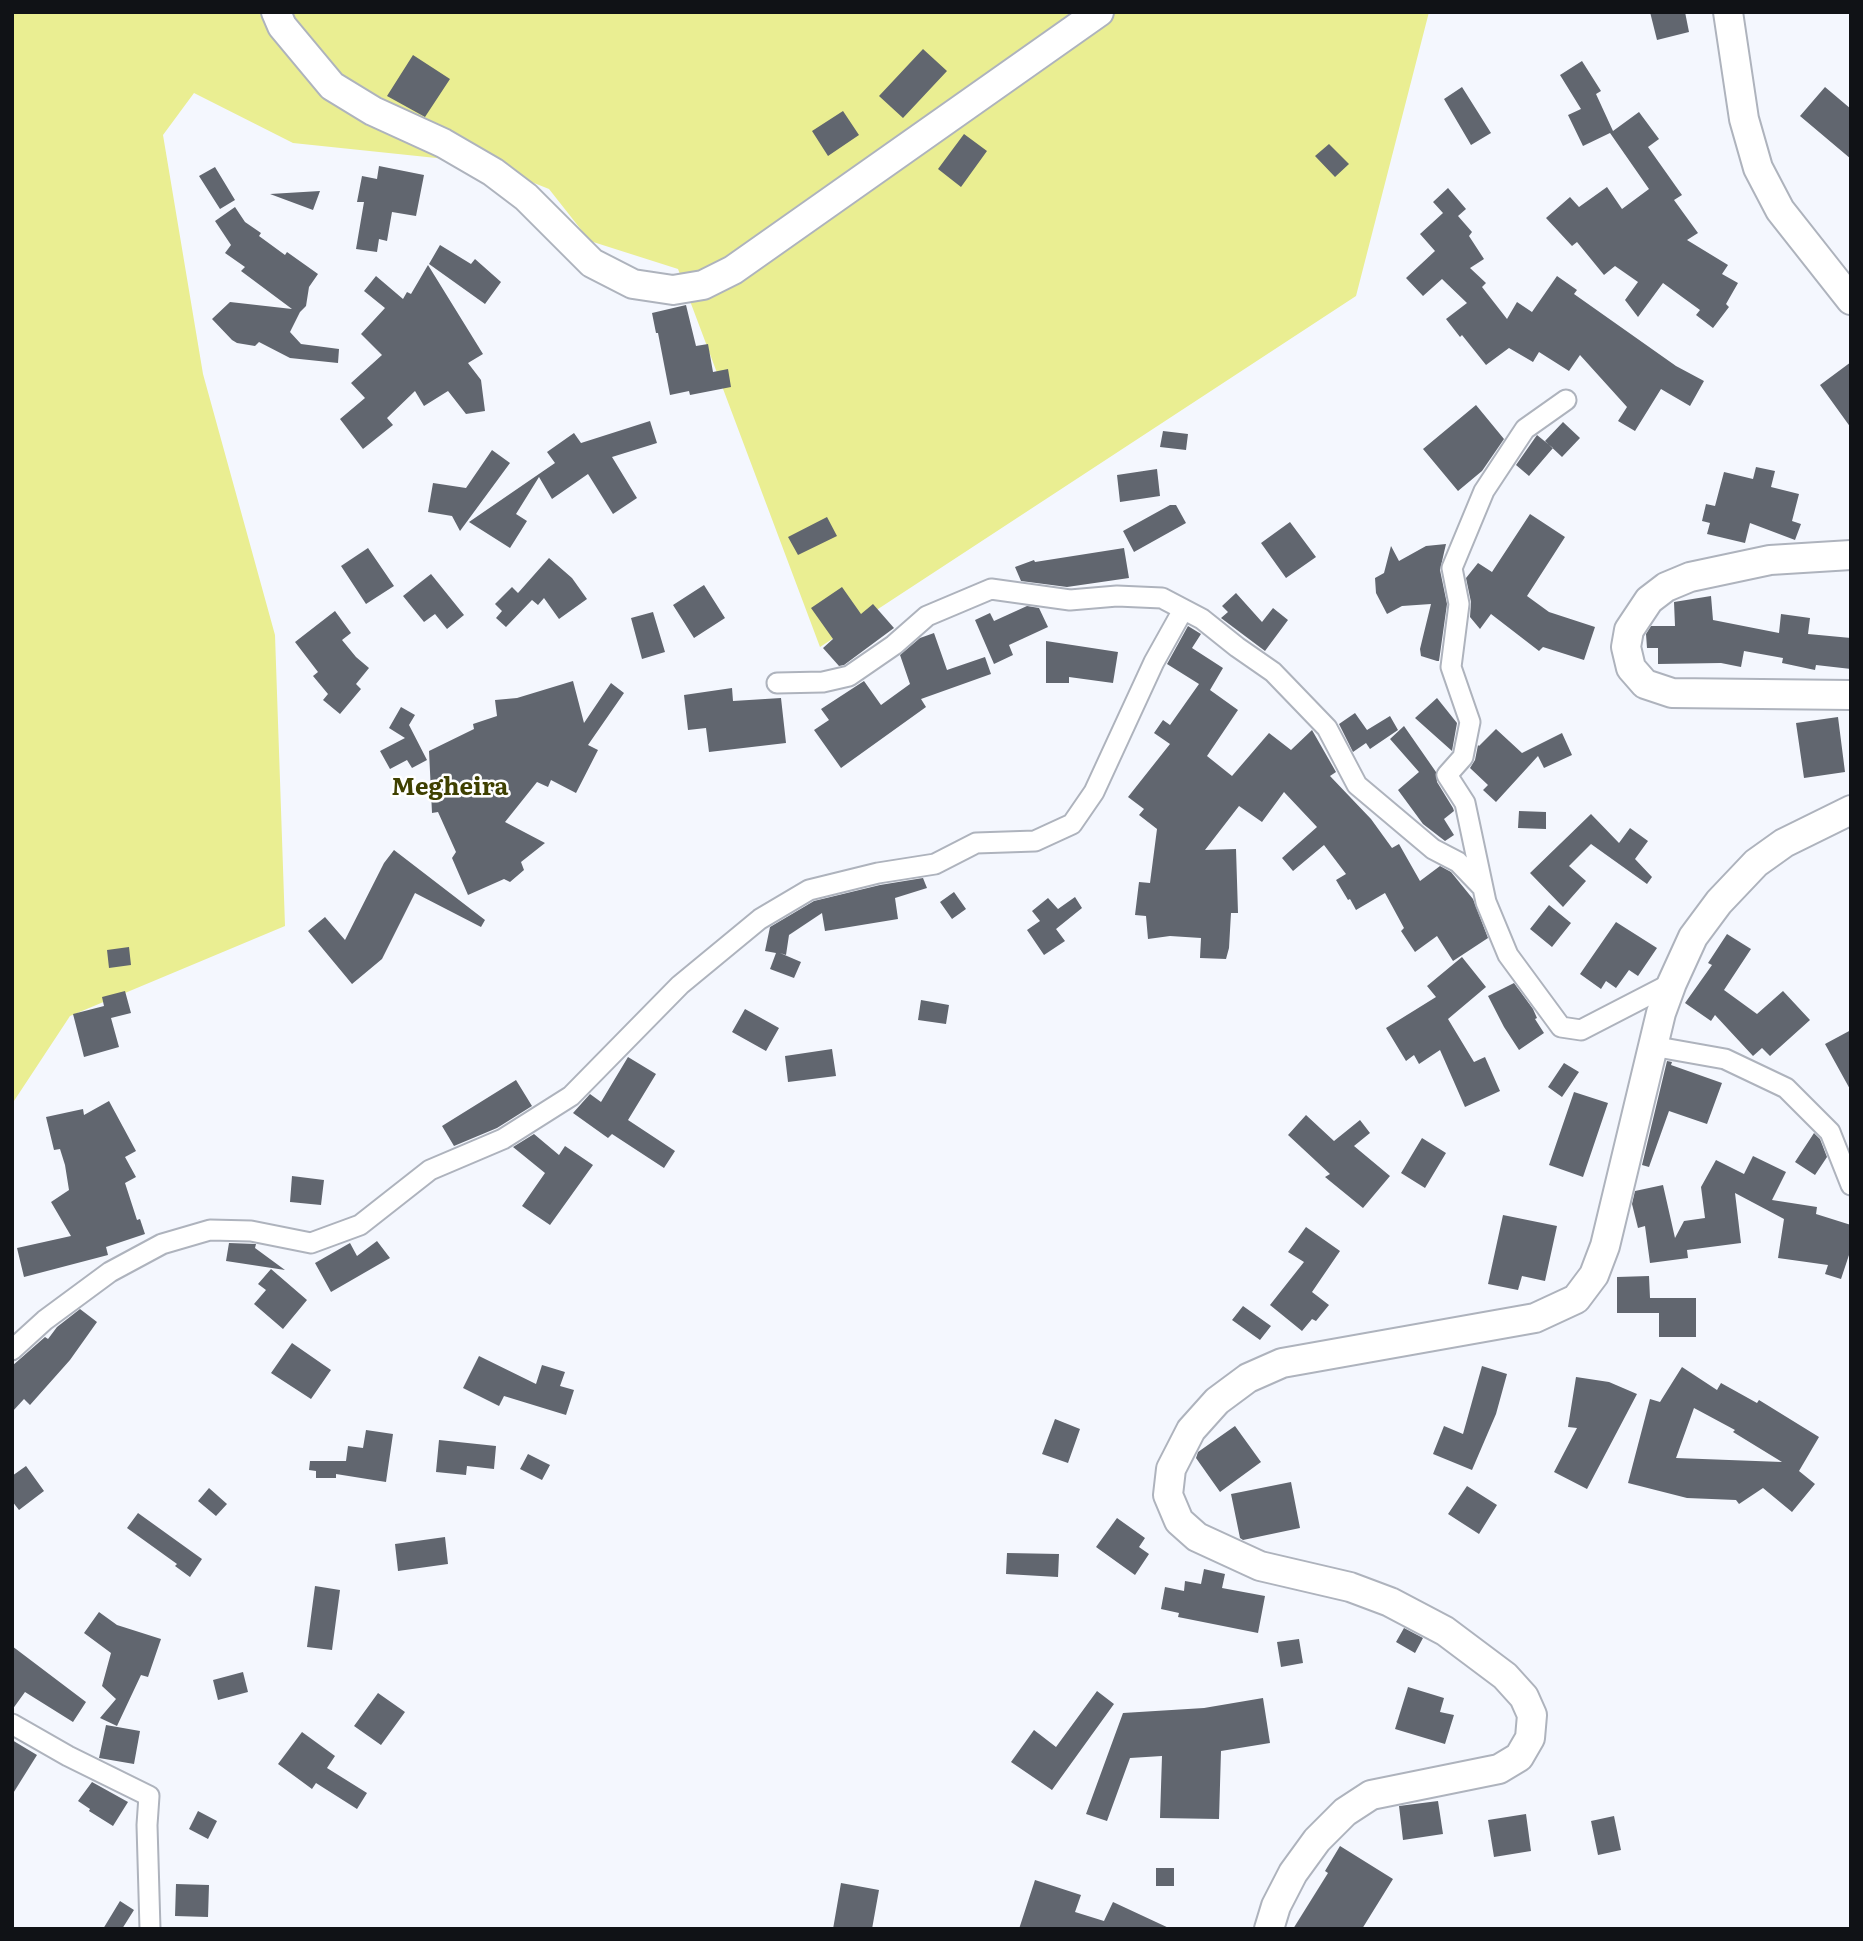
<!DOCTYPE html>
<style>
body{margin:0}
#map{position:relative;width:1863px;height:1941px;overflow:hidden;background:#f4f7fe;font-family:Literata,serif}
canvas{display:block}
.frame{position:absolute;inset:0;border:14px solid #101216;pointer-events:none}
</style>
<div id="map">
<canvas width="1863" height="1941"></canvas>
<div class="frame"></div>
</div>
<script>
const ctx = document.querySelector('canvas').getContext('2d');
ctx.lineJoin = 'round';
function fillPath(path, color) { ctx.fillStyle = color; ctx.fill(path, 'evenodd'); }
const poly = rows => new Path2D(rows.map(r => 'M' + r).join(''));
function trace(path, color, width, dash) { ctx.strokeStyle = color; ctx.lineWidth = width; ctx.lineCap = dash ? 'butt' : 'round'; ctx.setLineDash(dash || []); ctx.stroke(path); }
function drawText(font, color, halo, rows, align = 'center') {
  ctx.font = font + ' Literata,serif'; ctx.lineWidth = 5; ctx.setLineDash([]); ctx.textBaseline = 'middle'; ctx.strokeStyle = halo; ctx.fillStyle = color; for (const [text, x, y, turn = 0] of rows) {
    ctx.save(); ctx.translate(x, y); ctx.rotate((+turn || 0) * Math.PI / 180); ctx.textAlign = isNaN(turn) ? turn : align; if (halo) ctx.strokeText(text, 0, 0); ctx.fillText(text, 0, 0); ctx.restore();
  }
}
fillPath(poly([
 [12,12,1429,12,1356,296,820,647,678,269,590,241,549,189,484,163,293,143,194,93,163,135,203,374,275,635,285,926,70,1016,12,1104]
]), '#eaee92');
fillPath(poly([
 [1650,12,1685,12,1689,32,1657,40],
 [923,49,947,71,903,118,879,96],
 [413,55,450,79,425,117,387,96],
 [1582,61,1601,91,1596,94,1613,131,1639,112,1659,139,1648,147,1682,195,1674,200,1698,233,1687,240,1728,265,1722,274,1738,283,1726,304,1729,307,1713,328,1696,315,1700,310,1663,283,1638,317,1625,300,1638,282,1615,266,1604,275,1577,242,1572,246,1546,218,1570,197,1579,207,1607,187,1622,209,1649,189,1610,133,1583,146,1568,115,1581,109,1560,75],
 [1462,87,1491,133,1471,145,1444,99],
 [1825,87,1851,109,1851,159,1800,116],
 [843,111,859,135,828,156,812,131],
 [964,134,987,151,961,187,938,169],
 [1329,144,1349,164,1335,177,1315,156],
 [379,166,424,175,416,216,392,212,387,241,379,239,377,252,356,249,364,202,357,202,362,176,377,179],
 [215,167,235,200,220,209,199,176],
 [1448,188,1466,209,1458,216,1472,232,1469,236,1484,259,1470,268,1486,283,1482,287,1507,319,1517,302,1532,312,1557,276,1577,290,1574,294,1676,366,1704,381,1690,406,1661,389,1635,431,1618,421,1627,407,1580,355,1569,371,1539,352,1533,362,1509,348,1486,365,1462,335,1460,337,1446,319,1467,303,1442,279,1423,296,1406,278,1435,251,1420,234,1443,213,1433,202],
 [320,191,313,210,270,194],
 [235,207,245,222,261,233,259,236,285,255,287,252,318,274,309,287,306,306,300,312,290,332,301,344,339,349,338,363,290,358,259,342,255,346,237,343,232,340,212,319,230,302,292,309,241,271,245,267,225,253,231,245,215,221],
 [440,245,471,264,475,259,501,282,485,304,429,264],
 [428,265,483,354,468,363,481,380,485,411,466,414,448,391,424,406,415,391,387,418,393,425,363,449,340,419,365,398,351,383,382,355,361,334,385,308,364,291,376,276,403,299,407,292,411,294],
 [686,305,696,346,708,344,713,372,728,369,731,387,690,395,689,391,670,395,658,333,656,333,652,313],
 [1851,362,1851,428,1820,385],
 [1476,405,1504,439,1482,471,1458,491,1423,449],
 [650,421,657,443,612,457,637,498,613,514,588,474,552,499,539,477,516,514,527,521,510,548,469,522,555,463,547,452,574,433,581,443],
 [1563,422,1580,438,1562,457,1545,441],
 [1163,431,1188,434,1186,450,1160,447],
 [1537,435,1553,448,1529,476,1516,465],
 [492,450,510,463,460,531,452,516,428,512,433,483,466,488],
 [1756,467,1775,471,1771,487,1799,494,1792,521,1801,524,1795,540,1750,523,1745,543,1707,534,1710,523,1702,521,1706,504,1715,506,1724,472,1753,479],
 [1157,469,1160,496,1120,502,1117,475],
 [1170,505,1176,505,1186,523,1134,552,1123,531],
 [1530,514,1565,537,1527,596,1549,612,1595,627,1584,660,1543,647,1539,651,1491,614,1480,629,1470,617,1471,602,1466,578,1478,563,1492,572],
 [827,517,837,536,798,555,788,537],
 [1290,522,1316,557,1286,578,1261,543],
 [1446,544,1440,570,1447,604,1439,661,1437,661,1421,656,1420,649,1431,604,1402,606,1387,614,1376,593,1375,578,1384,573,1391,546,1399,561,1426,546],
 [368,548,394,586,366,604,341,566],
 [1124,548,1129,578,1067,587,1021,581,1015,567,1034,560,1035,562],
 [549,558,572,578,587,599,559,619,544,598,538,605,532,600,506,627,496,618,502,611,495,604,512,587,518,593],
 [431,574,464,615,447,629,435,614,424,622,403,596],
 [704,585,725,618,694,638,673,605],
 [842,587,861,614,873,604,894,628,844,665,839,666,823,648,833,639,811,608],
 [1236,593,1262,622,1273,608,1288,620,1265,651,1221,618,1228,612,1222,606],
 [1711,596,1713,620,1779,633,1781,614,1810,618,1808,634,1851,638,1851,669,1816,665,1815,670,1782,663,1783,658,1744,651,1741,667,1721,663,1658,664,1658,648,1647,648,1646,634,1651,626,1675,626,1674,602],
 [1027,606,1039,608,1048,627,1009,645,1013,655,994,664,975,620,990,613,994,621],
 [335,611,351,633,342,640,356,657,369,668,356,684,361,689,340,714,323,700,328,694,313,676,318,672,295,642],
 [653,612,665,652,642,659,631,618],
 [1188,626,1201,634,1192,648,1223,668,1210,690,1238,710,1207,756,1232,776,1269,733,1291,750,1312,730,1336,772,1330,776,1371,819,1392,848,1399,844,1420,881,1440,866,1451,872,1473,899,1488,938,1453,961,1437,936,1415,952,1401,931,1404,928,1385,893,1356,910,1350,899,1348,900,1336,880,1346,874,1324,845,1293,871,1282,858,1317,827,1284,792,1262,822,1239,806,1205,850,1236,849,1238,913,1231,913,1229,948,1226,959,1200,958,1201,938,1170,936,1148,939,1146,916,1135,915,1139,882,1150,883,1157,829,1139,815,1144,809,1128,797,1170,744,1154,733,1163,720,1170,725,1199,684,1167,664],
 [934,633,947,670,985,657,991,674,921,699,926,707,841,768,814,730,829,720,821,709,864,681,881,705,910,684,900,655,920,638],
 [1046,641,1118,652,1113,683,1069,677,1069,683,1046,683],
 [573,681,584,723,611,683,624,693,588,745,598,750,576,793,551,780,548,787,537,782,505,822,545,843,521,862,524,870,510,882,504,879,468,895,452,858,456,852,438,812,432,813,429,751,474,729,473,724,497,716,495,700,517,698],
 [732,688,733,701,781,698,786,743,709,752,706,728,688,730,684,695],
 [1437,698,1457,723,1452,751,1415,718],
 [401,707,415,715,409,725,427,760,412,768,407,760,390,769,380,751,405,738,389,728],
 [1355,713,1367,730,1390,716,1398,730,1370,749,1366,743,1353,752,1339,724],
 [1838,717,1845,772,1804,778,1796,723],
 [1404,726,1436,772,1437,782,1453,808,1454,811,1444,819,1454,835,1445,841,1423,824,1398,790,1419,772,1390,739],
 [1496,729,1522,753,1562,733,1572,755,1544,768,1538,756,1496,802,1483,790,1488,785,1470,768,1475,760,1478,745,1479,746],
 [1519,811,1546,812,1546,829,1518,828],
 [1591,814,1619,843,1630,828,1648,841,1635,859,1652,877,1647,884,1591,844,1569,866,1586,881,1563,907,1530,873],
 [394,850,485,920,481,927,415,893,382,959,352,984,308,931,325,917,345,940,384,863],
 [923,878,927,888,895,898,898,919,825,931,822,913,789,935,786,955,780,953,801,962,794,978,770,969,776,953,765,951,770,927,814,901,880,885],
 [954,892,966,909,952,919,940,902],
 [1075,897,1082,908,1056,929,1065,941,1044,955,1027,930,1040,921,1032,911,1048,898,1058,909],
 [1549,905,1571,923,1552,947,1530,929],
 [1616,922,1657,948,1638,976,1629,970,1616,988,1606,981,1601,989,1580,974],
 [1727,934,1751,949,1724,990,1757,1014,1783,991,1810,1020,1770,1056,1762,1048,1753,1056,1715,1015,1711,1021,1685,1003,1712,965,1708,963],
 [129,947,131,965,109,968,107,950],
 [1462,957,1486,987,1448,1019,1474,1062,1485,1057,1500,1091,1465,1107,1440,1050,1419,1064,1414,1055,1406,1061,1386,1028,1436,997,1427,986],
 [1514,983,1533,1009,1537,1018,1535,1019,1544,1033,1519,1050,1504,1027,1488,996],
 [125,991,131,1013,111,1018,119,1047,84,1057,73,1014,104,1006,102,997],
 [921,1000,949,1005,946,1024,918,1020],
 [745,1009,779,1028,766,1051,732,1032],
 [1851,1030,1851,1091,1825,1044],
 [832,1049,836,1076,788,1082,785,1056],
 [628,1057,656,1074,628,1120,675,1151,664,1168,612,1134,608,1138,573,1113,590,1094,601,1102],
 [1667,1061,1672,1062,1671,1065,1722,1083,1707,1124,1669,1111,1649,1167,1642,1165],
 [1564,1063,1579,1072,1562,1097,1548,1087],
 [516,1080,532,1106,497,1128,454,1146,442,1126],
 [1574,1092,1608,1103,1583,1177,1549,1165],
 [109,1101,136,1151,125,1157,136,1177,125,1183,137,1220,140,1219,145,1234,106,1247,108,1255,24,1277,17,1248,71,1236,51,1202,69,1190,65,1165,60,1149,54,1150,46,1117,83,1109,84,1115],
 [1306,1115,1334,1141,1360,1120,1370,1133,1354,1146,1390,1176,1363,1208,1325,1177,1330,1174,1288,1135],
 [1814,1133,1820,1139,1827,1157,1815,1175,1795,1162],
 [534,1134,559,1155,565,1146,593,1165,550,1225,522,1206,545,1173,513,1147],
 [1422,1138,1446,1153,1425,1188,1401,1173],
 [1753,1156,1786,1172,1772,1200,1817,1207,1816,1214,1851,1225,1851,1249,1841,1279,1825,1274,1828,1265,1778,1258,1784,1219,1735,1193,1741,1243,1687,1250,1688,1258,1650,1263,1645,1226,1638,1228,1632,1204,1635,1191,1663,1185,1675,1238,1684,1221,1705,1218,1701,1187,1716,1160,1744,1174],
 [292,1176,324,1180,321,1205,290,1202],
 [1503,1215,1557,1226,1545,1281,1522,1276,1518,1290,1488,1284],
 [1306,1227,1340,1251,1312,1292,1329,1305,1316,1321,1312,1319,1302,1331,1270,1305,1304,1262,1288,1252],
 [377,1241,390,1258,331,1292,315,1263,350,1243,357,1256],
 [229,1243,256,1244,255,1248,285,1270,226,1261],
 [271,1269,307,1300,283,1329,254,1304,266,1290,258,1284],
 [1649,1276,1650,1298,1696,1298,1696,1337,1659,1337,1659,1313,1617,1313,1617,1277],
 [1243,1306,1271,1326,1260,1340,1232,1320],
 [80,1309,97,1322,70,1360,30,1405,24,1399,12,1412,12,1366,45,1337,48,1339,57,1327],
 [292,1343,331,1370,311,1399,271,1373],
 [479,1356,536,1384,542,1365,565,1372,560,1386,574,1390,566,1415,504,1396,499,1406,463,1388],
 [1482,1366,1507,1374,1496,1414,1472,1470,1433,1454,1444,1426,1463,1434],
 [1682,1367,1717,1390,1721,1383,1757,1403,1759,1400,1819,1437,1799,1471,1815,1484,1792,1512,1763,1488,1739,1504,1736,1500,1687,1498,1628,1483,1650,1399,1660,1402],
 [1694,1408,1735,1430,1733,1432,1782,1462,1676,1458],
 [1576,1377,1609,1382,1637,1394,1587,1489,1554,1472,1577,1428,1568,1427],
 [1055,1419,1080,1429,1068,1463,1042,1454],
 [1235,1426,1261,1462,1220,1492,1196,1458,1198,1452],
 [366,1430,393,1434,386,1482,336,1474,336,1478,316,1478,316,1471,309,1470,310,1461,346,1461,348,1446,363,1448],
 [439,1440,496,1446,494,1469,467,1466,466,1475,436,1472],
 [528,1454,550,1465,542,1480,520,1469],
 [26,1466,44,1491,19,1510,12,1501,12,1476],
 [1291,1482,1300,1528,1243,1540,1240,1538,1231,1494],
 [1467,1486,1497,1505,1479,1534,1448,1514],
 [209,1488,227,1504,216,1516,198,1501],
 [138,1513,202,1559,190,1577,175,1566,177,1564,127,1528],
 [1117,1518,1145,1538,1139,1547,1149,1554,1135,1575,1096,1547],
 [445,1537,448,1564,398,1571,395,1544],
 [1007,1553,1059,1554,1058,1577,1006,1574],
 [1204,1569,1225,1574,1222,1588,1265,1596,1258,1633,1178,1617,1179,1613,1161,1609,1165,1587,1184,1591,1185,1581,1201,1584],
 [315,1586,340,1590,332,1650,307,1647],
 [99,1612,117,1625,161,1639,148,1677,141,1675,117,1726,100,1718,116,1699,102,1686,111,1653,84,1633],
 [1404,1628,1423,1638,1415,1653,1396,1642],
 [1299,1639,1303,1663,1281,1667,1277,1642],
 [12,1646,86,1702,73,1722,25,1692,12,1710],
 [243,1672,248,1692,218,1700,213,1680],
 [1408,1687,1444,1698,1440,1712,1454,1715,1445,1744,1395,1729],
 [1097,1691,1114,1704,1052,1790,1011,1762,1034,1730,1056,1747],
 [378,1693,405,1712,381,1745,354,1726],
 [1263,1698,1270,1743,1221,1751,1219,1819,1160,1818,1162,1756,1130,1758,1107,1821,1086,1814,1123,1713,1204,1708],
 [106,1725,140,1731,134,1764,99,1758],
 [302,1732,335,1756,327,1768,367,1793,357,1809,316,1783,312,1789,278,1764],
 [12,1740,37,1755,12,1795],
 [92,1782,128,1802,113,1826,89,1811,90,1809,78,1801],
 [1438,1801,1443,1834,1403,1840,1399,1806],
 [198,1811,217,1821,208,1839,189,1829],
 [1526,1814,1531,1851,1494,1857,1488,1820],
 [1614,1816,1621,1850,1598,1855,1591,1821],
 [1340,1846,1393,1879,1362,1929,1293,1929,1328,1873,1325,1871],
 [1156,1868,1174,1868,1174,1886,1156,1886],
 [1035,1880,1081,1895,1075,1912,1104,1921,1113,1902,1171,1929,1019,1929],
 [841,1883,879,1890,872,1929,833,1929],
 [176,1884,209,1885,208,1917,175,1916],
 [120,1901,134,1910,122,1929,103,1929]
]), '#61666f');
const minor = poly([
 [1566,400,1525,429,1484,491,1452,568,1459,604,1451,667,1470,722,1463,757,1447,775,1465,803,1486,902,1508,955,1561,1027,1581,1030,1672,983],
 [777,683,823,682,849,676,894,645,927,616,991,589,1070,600,1117,596,1162,598,1202,619,1237,647,1273,672,1327,728,1357,785,1433,849,1458,862,1482,887],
 [1652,1046,1725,1059,1786,1088,1830,1132,1851,1185],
 [12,1350,45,1320,110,1272,162,1244,210,1230,251,1231,311,1243,360,1225,430,1170,503,1139,571,1096,680,985,760,919,809,890,878,873,935,864,976,843,1035,841,1072,824,1094,792,1154,662,1183,610],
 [12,1724,68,1756,149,1796,147,1825,150,1929]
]);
const secondary = poly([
 [276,12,282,26,332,86,373,111,443,143,493,172,526,197,592,263,633,284,673,290,703,285,733,270,1099,12],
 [1728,12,1744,119,1758,168,1780,210,1851,300],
 [1851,555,1770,560,1690,577,1666,587,1649,600,1629,630,1626,647,1631,668,1645,684,1672,693,1851,695],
 [1269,1929,1276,1906,1293,1873,1317,1840,1345,1812,1371,1795,1499,1769,1519,1757,1530,1738,1532,1715,1524,1697,1505,1676,1445,1631,1390,1602,1350,1587,1260,1566,1197,1537,1179,1521,1168,1495,1171,1469,1191,1430,1217,1401,1248,1378,1282,1363,1535,1318,1576,1299,1594,1275,1605,1246,1661,1013,1672,983,1693,937,1719,902,1756,863,1784,843,1851,810]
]);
trace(minor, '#aeb3bd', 23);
trace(secondary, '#aeb3bd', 32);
trace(minor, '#fff', 19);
trace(secondary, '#fff', 28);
drawText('bold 24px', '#3f4000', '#fff', [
 ["Megheira",450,788]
]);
</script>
